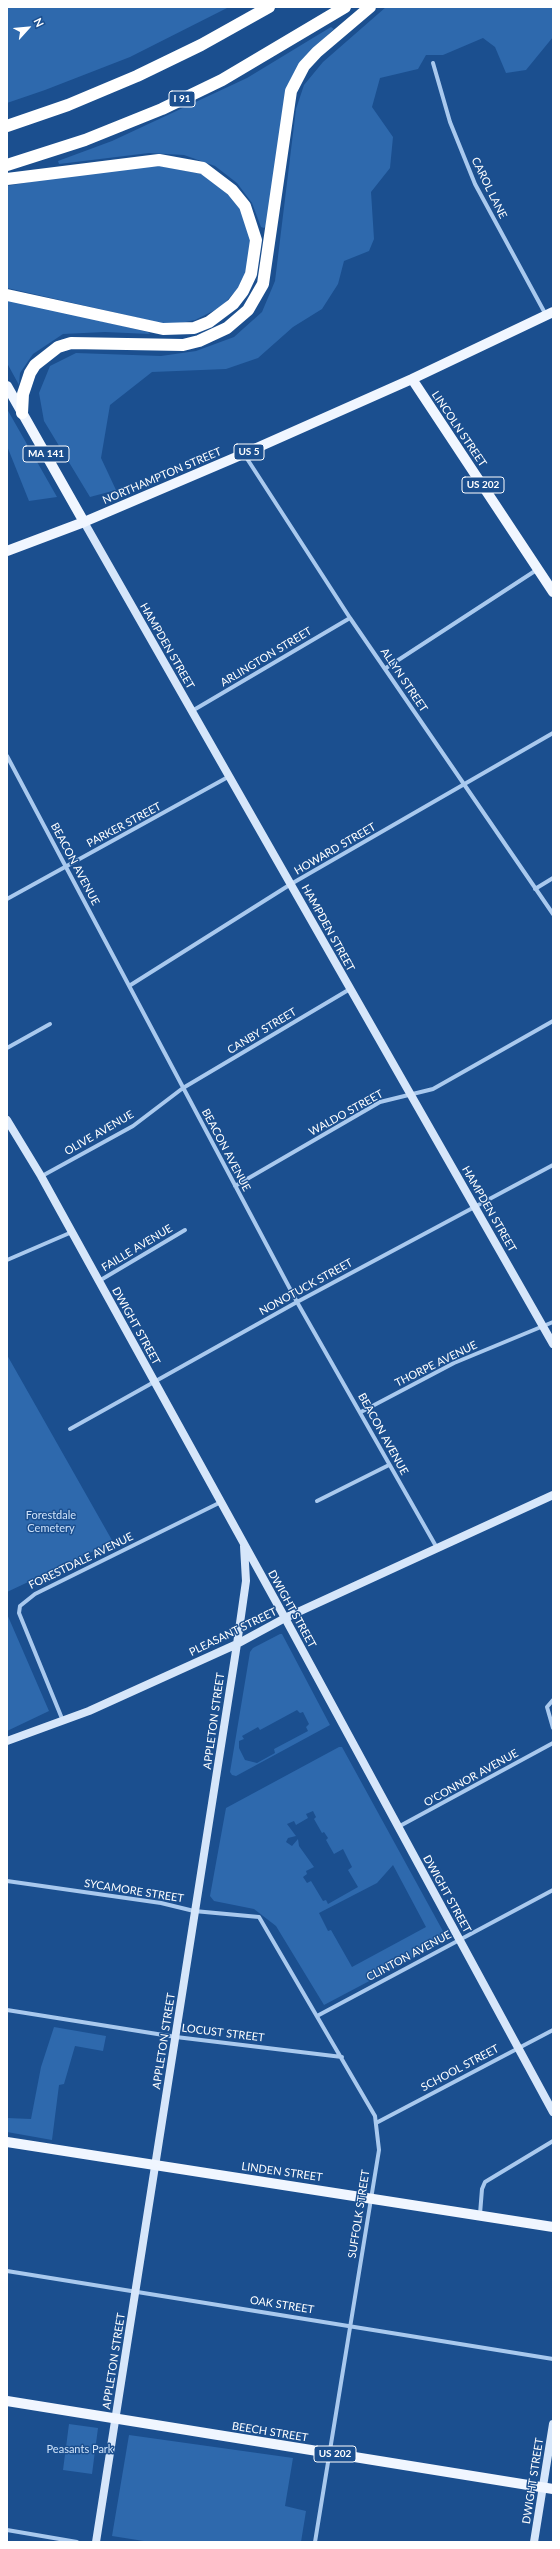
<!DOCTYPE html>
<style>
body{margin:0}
#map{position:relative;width:560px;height:2549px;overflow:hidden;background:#1b4f8f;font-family:Lato,sans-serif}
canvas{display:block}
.frame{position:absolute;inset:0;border:8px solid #fff;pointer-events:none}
.north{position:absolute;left:8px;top:8px;width:40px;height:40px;-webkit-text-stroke:3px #1b4f8f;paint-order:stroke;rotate:63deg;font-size:11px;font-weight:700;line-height:16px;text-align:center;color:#fff}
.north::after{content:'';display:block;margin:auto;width:14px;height:18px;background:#fff;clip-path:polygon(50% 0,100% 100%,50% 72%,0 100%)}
</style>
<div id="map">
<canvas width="560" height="2549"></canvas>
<div class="frame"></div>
<div class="north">N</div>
</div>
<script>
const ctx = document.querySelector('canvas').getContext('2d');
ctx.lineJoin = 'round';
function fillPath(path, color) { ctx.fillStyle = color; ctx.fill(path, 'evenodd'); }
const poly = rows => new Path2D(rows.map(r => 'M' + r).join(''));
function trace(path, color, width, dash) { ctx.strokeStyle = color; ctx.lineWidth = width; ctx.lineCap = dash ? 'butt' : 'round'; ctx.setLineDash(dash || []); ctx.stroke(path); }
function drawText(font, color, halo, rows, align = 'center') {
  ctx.font = font + ' Lato,sans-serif'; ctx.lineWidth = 3; ctx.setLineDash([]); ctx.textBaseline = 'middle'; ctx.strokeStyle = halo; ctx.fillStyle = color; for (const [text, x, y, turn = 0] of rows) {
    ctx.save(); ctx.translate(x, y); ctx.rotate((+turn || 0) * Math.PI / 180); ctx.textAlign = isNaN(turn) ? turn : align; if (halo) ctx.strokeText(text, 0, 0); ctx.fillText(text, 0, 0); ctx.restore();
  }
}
fillPath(poly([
 [7,7,229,7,130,57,45,90,7,103],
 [386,7,553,7,553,37,526,70,506,73,495,47,483,38,443,55,426,55,418,69,380,78,372,107,393,137,390,168,371,192,374,239,369,251,344,261,338,284,322,309,293,327,258,358,226,369,152,372,110,405,101,458,116,490,90,497,44,421,39,393,50,366,76,353,161,356,196,351,234,337,262,312,275,281,296,109,304,85,323,62],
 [331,27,334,29,302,60,287,90,267,225,264,228,261,227,252,203,237,183,215,166,184,155,149,153,59,164,58,161,112,141,247,78],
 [159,166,202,174,216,183,241,207,251,237,251,253,242,284,221,307,195,320,170,325,7,288,7,186,81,173],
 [7,299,148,332,150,334,105,332,63,334,33,354,20,373,19,385,7,363],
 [7,409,57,497,29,501,7,446],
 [7,1355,113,1542,7,1592],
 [7,1614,49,1711,7,1731],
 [280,1634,282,1634,330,1725,236,1776,232,1775,230,1772,250,1652,253,1648],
 [297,1710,300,1713,303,1712,309,1724,306,1727,308,1731,274,1749,275,1753,257,1763,245,1760,239,1748,239,1741,244,1739,242,1736,258,1727,260,1730],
 [339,1747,342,1747,444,1933,445,1941,324,2005,276,1926,254,1909,214,1901,210,1896,226,1808],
 [313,1811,316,1817,314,1819,322,1833,324,1832,328,1838,326,1840,334,1854,343,1849,352,1867,348,1870,358,1887,328,1904,326,1900,323,1901,311,1881,307,1883,303,1877,307,1874,306,1871,314,1867,299,1846,298,1839,292,1846,286,1842,288,1838,296,1836,287,1824,294,1821,296,1825,308,1818,306,1814],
 [393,1865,426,1927,352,1967,331,1930,328,1931,319,1913,377,1883],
 [54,2027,106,2036,103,2051,75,2046,64,2084,59,2085,52,2140,7,2132,7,2118,31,2119,41,2067],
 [69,2424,98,2428,92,2474,63,2470],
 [129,2435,293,2458,285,2506,306,2511,301,2542,150,2542,112,2536]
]), '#2e69ad');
trace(poly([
 [433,63,450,122,475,184,546,315],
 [244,454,350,618,553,914],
 [386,668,538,569],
 [192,711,350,618],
 [7,756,297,1302,437,1548],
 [535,889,553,878],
 [7,899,228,777],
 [129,986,291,884,553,733],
 [7,1048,50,1024],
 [42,1176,133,1126,183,1088,350,989],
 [235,1186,380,1102,433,1089,553,1021],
 [7,1260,72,1232],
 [99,1281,185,1230],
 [361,1412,454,1363,553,1322],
 [70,1429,297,1302,553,1165],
 [317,1501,389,1465],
 [553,1700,547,1707,553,1728],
 [63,1721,19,1613,20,1606,35,1594,221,1502],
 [398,1827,553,1743],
 [7,1881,161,1903,194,1911,259,1917,375,2116,379,2150,315,2542],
 [7,2010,176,2037,342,2057],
 [317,2016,553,1890],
 [376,2123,553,2030],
 [480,2214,482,2189,485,2182,553,2141],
 [7,2271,553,2359],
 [7,2530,77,2542]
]), '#a9c9ee', 4);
trace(poly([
 [84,522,553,1344],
 [7,1120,41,1176,285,1618,553,2112],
 [7,1741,89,1711,237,1644,285,1618,553,1495],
 [96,2542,237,1644,246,1581,244,1546],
 [534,2542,553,2424]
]), '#d6e6fa', 8);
trace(poly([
 [412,379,553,592],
 [7,386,84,522],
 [7,551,84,522,234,458,412,379,553,312],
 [7,2142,553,2227],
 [7,2401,553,2489]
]), '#f0f6ff', 10);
trace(poly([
 [7,126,68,105,137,76,201,45,269,7],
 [7,165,85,140,162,109,222,80,345,7],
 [7,179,159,160,203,168,232,190,245,206,256,240,251,274,243,291,233,304,209,322,194,328,163,329,7,295],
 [22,413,23,394,30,373,35,365,58,347,71,343,183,345,199,341,227,328,248,310,263,284,291,91,304,66,317,52,370,7]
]), '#fff', 12);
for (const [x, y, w] of [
 [182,99,26],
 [249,452,30],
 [46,454,46],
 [483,485,42],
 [335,2454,42]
]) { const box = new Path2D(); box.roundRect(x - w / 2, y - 8, w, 16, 3); ctx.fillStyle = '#1b4f8f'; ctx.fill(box); trace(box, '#fff', 1); }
drawText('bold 10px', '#fff', null, [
 ["I 91",182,99],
 ["US 5",249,452],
 ["MA 141",46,454],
 ["US 202",483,485],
 ["US 202",335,2454]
]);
drawText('11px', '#fff', '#1b4f8f', [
 ["CAROL LANE",489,188,64],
 ["LINCOLN STREET",459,429,56],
 ["NORTHAMPTON STREET",162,476,-23],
 ["HAMPDEN STREET",167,646,60],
 ["ARLINGTON STREET",266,657,-31],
 ["ALLYN STREET",404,680,56],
 ["PARKER STREET",124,825,-28],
 ["HOWARD STREET",335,849,-30],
 ["BEACON AVENUE",75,864,62],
 ["HAMPDEN STREET",328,928,61],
 ["CANBY STREET",262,1031,-31],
 ["WALDO STREET",346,1113,-29],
 ["OLIVE AVENUE",99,1133,-30],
 ["BEACON AVENUE",226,1150,62],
 ["HAMPDEN STREET",489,1209,60],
 ["FAILLE AVENUE",137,1248,-31],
 ["NONOTUCK STREET",306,1287,-29],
 ["DWIGHT STREET",136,1326,61],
 ["THORPE AVENUE",436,1364,-26],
 ["BEACON AVENUE",383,1434,61],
 ["FORESTDALE AVENUE",81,1561,-26],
 ["DWIGHT STREET",292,1609,61],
 ["PLEASANT STREET",233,1632,-26],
 ["APPLETON STREET",214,1721,-82],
 ["O'CONNOR AVENUE",471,1778,-29],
 ["SYCAMORE STREET",134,1891,9],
 ["DWIGHT STREET",447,1894,61],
 ["CLINTON AVENUE",409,1956,-28],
 ["LOCUST STREET",223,2033,7],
 ["APPLETON STREET",164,2041,-81],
 ["SCHOOL STREET",460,2068,-28],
 ["LINDEN STREET",282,2172,8],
 ["SUFFOLK STREET",359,2214,-81],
 ["OAK STREET",282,2305,9],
 ["APPLETON STREET",114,2361,-81],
 ["BEECH STREET",270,2432,9],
 ["DWIGHT STREET",533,2481,-81]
]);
drawText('11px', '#cfe3fa', '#1b4f8f', [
 ["Forestdale",51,1515],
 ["Cemetery",51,1528],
 ["Peasants Park",80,2449]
]);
</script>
